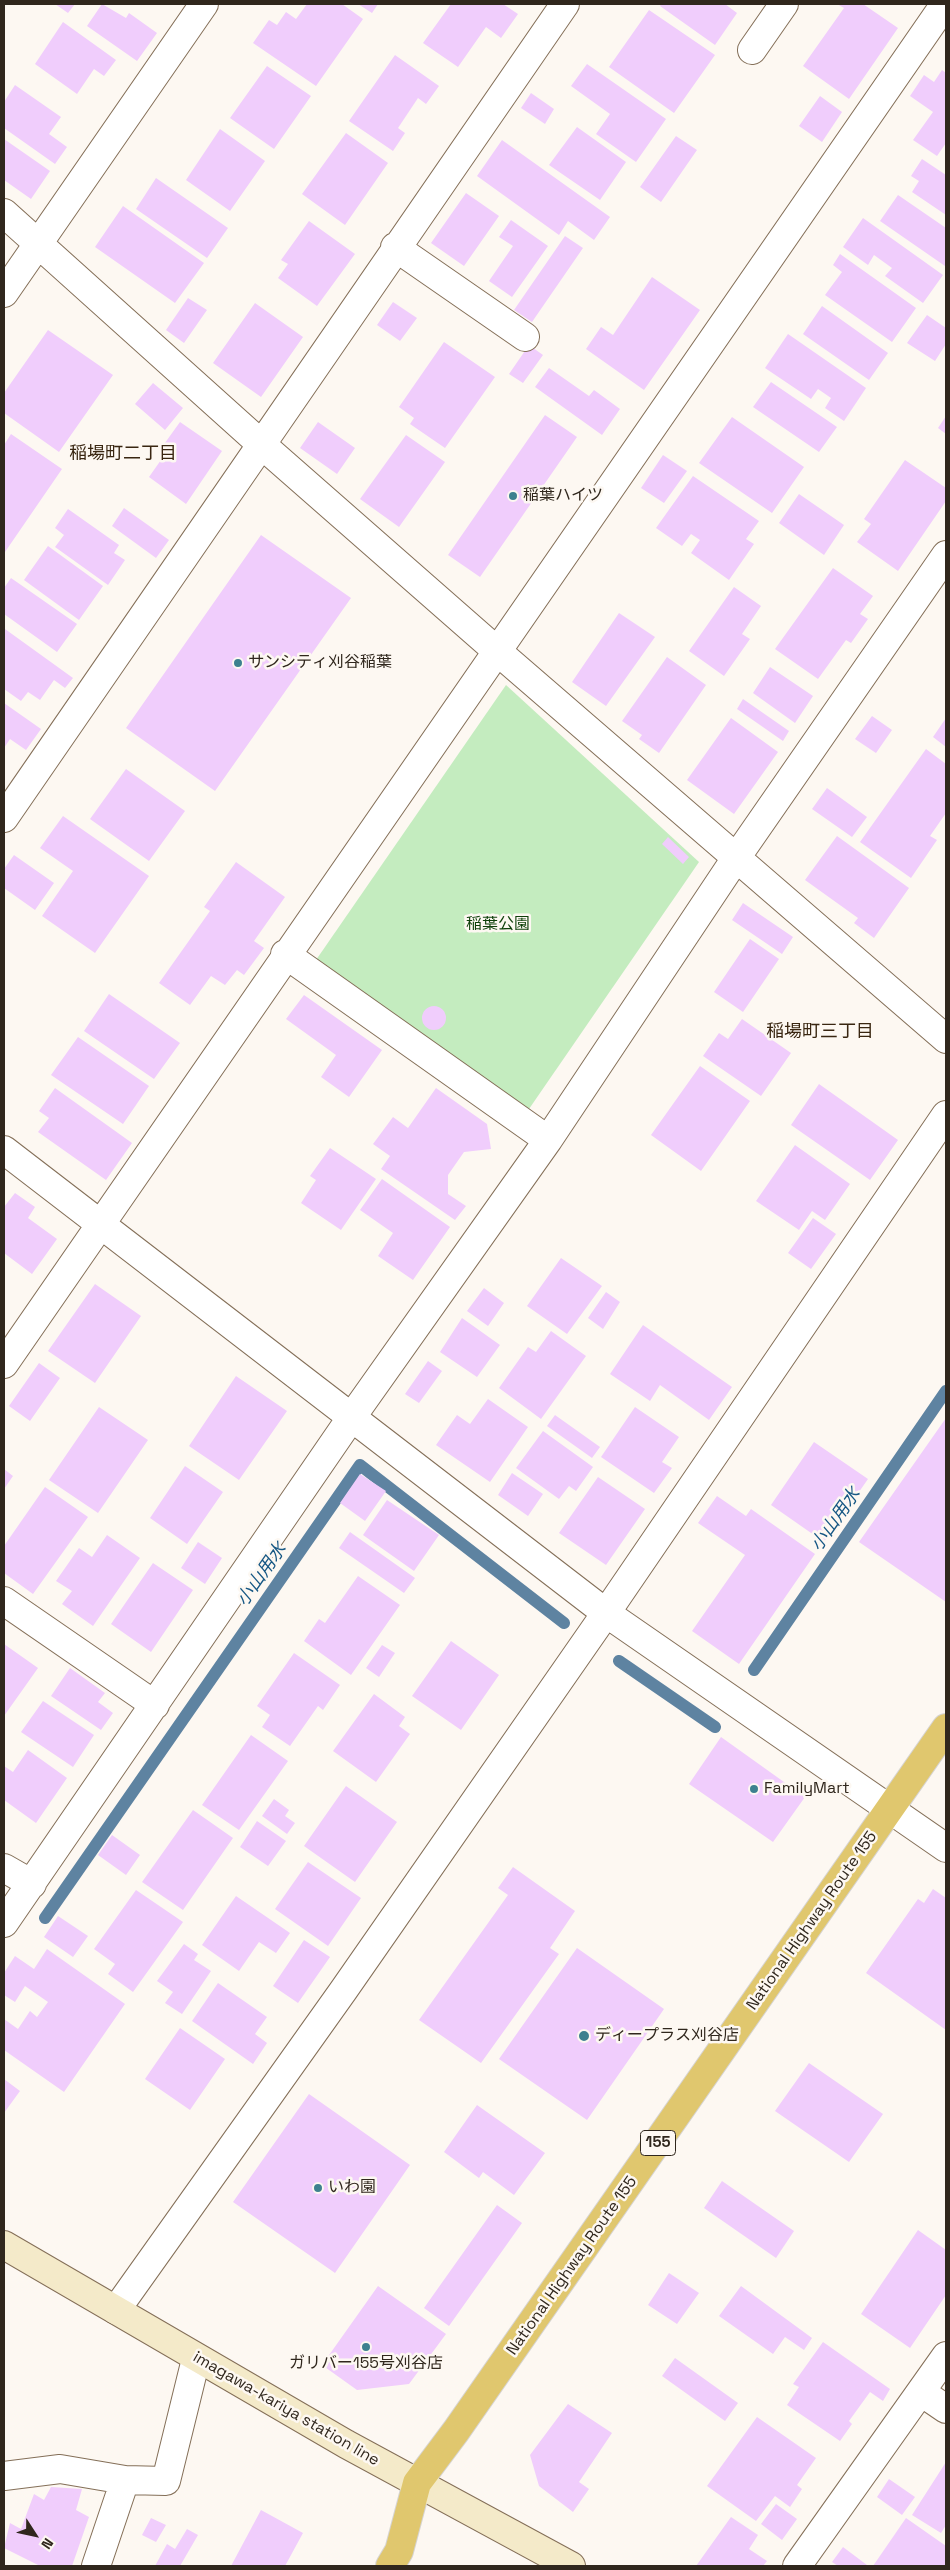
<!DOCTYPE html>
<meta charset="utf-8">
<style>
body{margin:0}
#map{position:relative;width:950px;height:2570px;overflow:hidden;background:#fdf8f2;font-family:"Space Grotesk",sans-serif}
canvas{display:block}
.frame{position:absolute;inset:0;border:5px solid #30271d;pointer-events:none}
.north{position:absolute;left:10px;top:2510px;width:50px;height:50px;-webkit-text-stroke:4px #fdf8f2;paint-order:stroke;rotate:125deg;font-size:14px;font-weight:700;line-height:20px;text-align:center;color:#30271d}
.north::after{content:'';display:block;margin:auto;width:18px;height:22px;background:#30271d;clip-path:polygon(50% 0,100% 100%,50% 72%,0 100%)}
</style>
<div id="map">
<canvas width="950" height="2570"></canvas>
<div class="frame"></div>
<div class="north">N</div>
</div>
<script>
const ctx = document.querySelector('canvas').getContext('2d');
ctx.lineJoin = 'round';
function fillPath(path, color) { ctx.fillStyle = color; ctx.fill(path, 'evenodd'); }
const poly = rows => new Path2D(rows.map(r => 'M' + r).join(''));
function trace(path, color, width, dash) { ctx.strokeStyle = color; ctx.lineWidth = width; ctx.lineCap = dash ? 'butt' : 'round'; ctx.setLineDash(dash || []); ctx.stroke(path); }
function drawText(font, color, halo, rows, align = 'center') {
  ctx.font = font + ' "Space Grotesk","Noto Sans JP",sans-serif'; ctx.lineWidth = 5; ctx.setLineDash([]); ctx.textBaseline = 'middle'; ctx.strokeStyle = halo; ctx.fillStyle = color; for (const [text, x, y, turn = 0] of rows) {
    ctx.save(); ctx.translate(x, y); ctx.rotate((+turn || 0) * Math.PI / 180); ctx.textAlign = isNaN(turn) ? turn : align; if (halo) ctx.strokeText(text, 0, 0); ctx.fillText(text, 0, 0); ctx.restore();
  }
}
fillPath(poly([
 [506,685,699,862,529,1109,316,960]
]), '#c4ecbf');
trace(poly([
 [619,1661,715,1727],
 [754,1670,946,1391],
 [45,1918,360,1465,564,1623]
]), '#5e83a1', 12);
fillPath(poly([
 [55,4,75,4,68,13],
 [102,4,126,18,129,13,157,33,137,61,87,26],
 [307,4,342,4,363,19,316,86,253,43,269,20,277,25,286,12,296,19],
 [358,4,378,4,372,13],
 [451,4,503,4,518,14,501,38,486,27,458,67,423,43],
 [661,4,725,4,737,13,715,45,660,6],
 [837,4,863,4,898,28,849,99,803,66,844,8],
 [649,10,715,55,674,113,609,67],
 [63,22,116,60,104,76,94,69,77,94,35,64],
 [395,55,439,86,426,104,418,98,398,128,405,133,393,151,349,121],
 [587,64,666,119,636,162,596,134,610,114,571,86],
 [267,66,311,96,274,149,230,118],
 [942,70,946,73,946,143,937,156,913,140,933,112,910,96,924,75,934,82],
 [15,85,61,117,49,134,67,147,55,164,4,128,4,102],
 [531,93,554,109,545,124,521,108],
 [820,96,842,112,822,142,799,126],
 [577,127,626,162,600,200,549,165],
 [220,129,265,161,230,211,186,180],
 [346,133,388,163,345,225,302,194],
 [676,136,697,150,661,202,640,187],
 [4,139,50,171,31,199,4,180],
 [502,140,610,217,594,240,568,221,559,235,477,176],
 [922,159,946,175,946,215,912,192,919,181,911,176],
 [156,178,228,228,207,258,136,209],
 [466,193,499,216,464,266,431,243],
 [898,195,946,228,945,266,880,221],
 [123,206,204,263,175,303,95,247],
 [863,218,943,275,923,303,885,276,892,268,874,255,868,265,843,247],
 [511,220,548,246,512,297,489,281,513,246,499,237],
 [309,221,355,254,317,306,278,278,288,264,281,260],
 [565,236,583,248,532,322,514,310],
 [840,254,916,308,892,342,825,295,842,272,833,265],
 [652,277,700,310,644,390,586,349,601,327,613,335],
 [188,298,207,310,184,343,166,330],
 [393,302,417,318,400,341,377,325],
 [255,303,303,337,261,397,213,363],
 [822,306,888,353,869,380,803,334],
 [927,315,946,328,946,344,935,361,907,343],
 [48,330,113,375,59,452,4,413,4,393],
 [788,334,866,388,844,421,825,408,831,398,818,389,811,399,765,368],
 [444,342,495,377,445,448,410,424,414,418,399,407],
 [529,345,543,355,523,383,509,374],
 [549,368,589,396,594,390,620,409,602,435,535,387],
 [771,382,837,427,819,452,753,407],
 [153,383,183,408,165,430,135,404],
 [545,415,577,437,480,577,448,555],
 [946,416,946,434,938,428],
 [732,417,804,467,772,513,699,463],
 [180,422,222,451,186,504,149,477,168,450,162,447],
 [318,422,355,448,337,474,300,448],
 [11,434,62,469,5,552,4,445],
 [406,435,445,462,399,527,360,499],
 [663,455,687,471,664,503,641,488],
 [905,460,946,488,946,501,898,571,857,542,871,524,864,519],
 [693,476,759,521,746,539,754,544,729,580,691,553,700,540,691,534,682,546,656,528],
 [799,494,844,525,824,555,779,523],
 [124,508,169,540,156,558,112,526],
 [68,509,119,545,114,553,125,560,108,585,55,547,64,535,55,528],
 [261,535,351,598,215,791,126,728],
 [48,546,103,586,79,620,24,580],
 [833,568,873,596,860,614,868,619,851,643,846,640,818,679,775,649],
 [11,578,77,624,57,652,4,614,4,588],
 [734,587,761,606,742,634,750,639,724,676,689,651],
 [619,613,655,637,606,706,572,682],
 [5,629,73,678,65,688,54,680,40,700,28,692,21,701,4,689],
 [667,657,706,685,659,753,639,739,642,735,622,721],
 [770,667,813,696,795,723,753,693],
 [743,699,789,731,783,741,737,709],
 [4,703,41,729,26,750,10,739,4,748],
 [872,716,892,730,876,753,855,739],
 [731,718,778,752,734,814,687,780],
 [946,718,946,747,933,737],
 [926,749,946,764,946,813,930,836,937,840,911,878,860,842],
 [126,769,185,811,149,861,90,819],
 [827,788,867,817,852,837,812,809],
 [63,816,149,876,95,953,42,916,73,871,40,848],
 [837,836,909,888,874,938,854,923,858,918,805,880],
 [668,837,689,857,683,864,662,844],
 [14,855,54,883,35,910,4,888,4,869],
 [236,862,285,897,254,941,264,948,244,975,237,970,225,985,211,976,190,1005,159,983,210,911,204,907],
 [743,903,793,937,782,954,732,920],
 [750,939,779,959,743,1012,714,992],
 [109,994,180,1043,154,1079,84,1031],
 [304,995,382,1050,349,1097,321,1077,336,1055,286,1019],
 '422 1018a12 12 0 1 1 24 0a12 12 0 1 1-24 0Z',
 [742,1019,791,1053,761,1096,703,1056,719,1033,728,1039],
 [78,1037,149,1086,123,1124,51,1075],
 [700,1066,750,1101,701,1171,651,1135],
 [819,1084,898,1140,870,1180,791,1125],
 [55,1088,132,1143,106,1180,38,1132,49,1118,39,1111],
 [436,1088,487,1124,491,1149,464,1152,448,1175,448,1194,466,1206,455,1220,381,1169,390,1156,373,1144,393,1117,408,1128],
 [795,1145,850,1184,825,1220,812,1211,799,1230,756,1201],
 [330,1148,376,1179,341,1230,301,1203,316,1180,310,1176],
 [382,1179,450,1227,413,1280,378,1256,393,1233,360,1210],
 [15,1193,35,1207,28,1218,57,1239,32,1274,4,1253,4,1207],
 [813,1218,836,1234,811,1269,788,1253],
 [561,1258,602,1286,567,1334,527,1306],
 [95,1284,141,1316,95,1383,48,1351],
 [484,1288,504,1303,488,1326,467,1311],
 [606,1292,620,1302,603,1329,588,1318],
 [462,1318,500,1345,477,1377,440,1352],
 [643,1325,732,1387,709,1420,660,1385,650,1401,610,1374],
 [551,1331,586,1356,541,1419,499,1388,528,1347,536,1352],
 [428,1361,442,1371,419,1403,405,1394],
 [39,1363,60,1378,30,1421,9,1406],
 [236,1376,287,1411,239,1480,189,1446],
 [488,1399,528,1427,490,1482,436,1445,457,1415,470,1424],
 [99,1407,148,1440,98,1513,49,1480],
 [635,1407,679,1437,662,1462,672,1468,654,1493,601,1457],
 [555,1415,600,1447,592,1458,547,1426],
 [946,1418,946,1602,859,1542],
 [543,1431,593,1467,576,1491,569,1486,559,1499,516,1468],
 [814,1442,868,1479,824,1542,771,1505],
 [185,1466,223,1492,187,1544,150,1518],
 [4,1469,13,1476,4,1489],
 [512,1473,543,1494,528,1516,498,1495],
 [360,1474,386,1491,365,1521,340,1503],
 [598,1477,645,1509,606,1565,559,1533],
 [45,1487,88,1517,33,1594,4,1573,4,1546],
 [717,1496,746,1516,751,1509,815,1554,739,1664,692,1631,745,1555,698,1523],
 [387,1500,439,1535,414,1571,363,1535],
 [350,1532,415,1578,404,1593,339,1548],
 [107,1535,140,1558,93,1626,62,1604,72,1591,56,1581,79,1548,92,1557],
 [198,1542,222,1558,205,1584,181,1568],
 [153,1563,193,1590,151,1652,111,1624],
 [358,1576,400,1605,351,1675,304,1641,319,1619,325,1623],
 [451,1641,499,1675,461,1730,412,1696],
 [4,1644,38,1668,4,1716],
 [382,1645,395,1653,379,1677,366,1668],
 [294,1653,340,1685,323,1710,318,1706,290,1746,262,1727,270,1715,257,1706],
 [70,1668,105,1693,98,1702,113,1713,101,1730,51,1696],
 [374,1694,405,1717,399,1726,410,1734,376,1782,333,1751],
 [43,1701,94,1735,73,1767,21,1732],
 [251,1735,288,1761,239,1830,202,1805],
 [721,1737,805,1797,773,1842,689,1784],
 [28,1750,67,1778,36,1823,4,1800,4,1766,13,1772],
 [346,1786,397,1822,355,1882,304,1846],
 [274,1799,289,1810,285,1816,295,1823,287,1834,262,1816],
 [193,1810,233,1838,183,1910,142,1882],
 [257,1821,286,1841,268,1866,240,1847],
 [112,1835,140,1855,126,1875,98,1855],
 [308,1862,361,1898,328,1946,275,1909],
 [513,1867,575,1911,550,1948,559,1954,481,2063,419,2020,508,1895,498,1888],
 [933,1889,946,1898,946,2030,866,1973,918,1899,924,1903],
 [136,1890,183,1922,133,1992,108,1974,115,1964,94,1949],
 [236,1896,290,1933,276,1953,259,1942,239,1971,202,1945],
 [58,1916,88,1936,73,1957,44,1937],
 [304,1940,330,1957,298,2003,273,1986],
 [184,1944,198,1954,194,1960,211,1971,182,2014,165,2003,173,1992,157,1981],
 [577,1948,664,2009,587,2120,499,2059],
 [47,1949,125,2004,64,2092,4,2050,4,2019,18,2029,30,2011,37,2017,48,2002,25,1986,15,2002,4,1995,4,1973,15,1956,34,1969],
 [218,1983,267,2017,255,2034,267,2043,253,2064,192,2021],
 [180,2028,225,2059,190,2110,145,2079],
 [809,2063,883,2114,849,2162,775,2111],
 [4,2079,20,2091,4,2113],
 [309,2094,410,2165,335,2273,233,2202],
 [477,2105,545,2153,514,2195,483,2172,479,2178,444,2152],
 [722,2181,794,2231,776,2258,704,2208],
 [497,2205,522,2223,449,2326,424,2308],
 [918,2230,946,2250,946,2295,910,2348,861,2314],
 [669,2273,699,2293,677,2324,648,2305],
 [378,2286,446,2334,409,2384,357,2390,322,2365],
 [741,2286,812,2338,804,2350,785,2337,773,2354,719,2316],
 [823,2342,890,2389,883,2401,870,2392,849,2421,852,2424,840,2441,787,2405,799,2387,793,2384],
 [675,2358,738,2403,725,2421,662,2376],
 [568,2404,612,2433,579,2482,589,2489,573,2512,539,2486,530,2455],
 [757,2417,816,2458,797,2485,802,2489,790,2507,775,2496,756,2521,707,2486],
 [946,2462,946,2525,941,2533,912,2515],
 [889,2479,915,2497,902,2515,877,2497],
 [51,2487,82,2489,76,2510,89,2517,72,2566,40,2566,4,2548,10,2523,21,2529,34,2494,44,2500],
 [776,2504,797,2519,782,2540,761,2524],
 [261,2510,303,2533,285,2566,231,2566],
 [731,2517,758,2535,749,2549,767,2561,763,2566,696,2566],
 [151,2518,166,2525,156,2542,142,2535],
 [906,2518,946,2546,946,2566,873,2566],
 [187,2529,198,2535,180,2566,155,2566,167,2544,175,2549],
 [843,2547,867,2565,866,2566,838,2566,832,2562]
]), '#f0cdfc');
const minor = poly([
 [752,50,784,4],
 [4,213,261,444,497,651,946,1039],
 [395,247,525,337],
 [4,293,204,4],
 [4,818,565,4],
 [285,954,548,1140],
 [4,1150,606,1613,946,1848],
 [4,1364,945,4],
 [4,1601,155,1705],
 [4,1868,32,1884],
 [4,1923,351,1418,548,1140,736,858,946,555],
 [116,2310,343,1991,606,1613,946,1115],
 [921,2392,946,2409],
 [4,2476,60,2469,125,2480,166,2481,196,2359],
 [96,2566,125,2480],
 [797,2566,946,2356]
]);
const secondary = poly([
 [4,2245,346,2444,571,2566]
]);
const trunk = poly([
 [390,2566,399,2551,417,2483,456,2431,946,1728]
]);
trace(minor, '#846f58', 30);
trace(secondary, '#846f58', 30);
trace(trunk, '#d6d4d2', 30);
trace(minor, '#fff', 28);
trace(secondary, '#f4eac9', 28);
trace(trunk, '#e0c76e', 28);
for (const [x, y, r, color] of [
 [513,496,5,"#3d818f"],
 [238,663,5,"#3d818f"],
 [754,1789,5,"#3d818f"],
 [584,2036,6,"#3d818f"],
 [318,2188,5,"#3d818f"],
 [366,2347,5,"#3d818f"]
]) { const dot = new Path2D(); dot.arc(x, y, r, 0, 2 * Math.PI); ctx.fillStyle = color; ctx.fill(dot); trace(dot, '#fdf8f2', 2); }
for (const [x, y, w] of [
 [658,2143,35]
]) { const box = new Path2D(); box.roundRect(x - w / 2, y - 12.5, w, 25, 4); ctx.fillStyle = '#fdf8f2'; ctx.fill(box); trace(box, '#30271d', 1); }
drawText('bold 15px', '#30271d', null, [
 ["155",658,2143]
]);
drawText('16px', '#30271d', '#fdf8f2', [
 ["稲葉ハイツ",523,496],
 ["サンシティ刈谷稲葉",248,663],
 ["FamilyMart",764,1789],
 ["ディープラス刈谷店",595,2036],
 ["いわ園",328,2188],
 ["ガリバー155号刈谷店",366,2364,"center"]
], 'left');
drawText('16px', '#0d3f09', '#fdf8f2', [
 ["稲葉公園",498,925]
]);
drawText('16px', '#30271d', '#fdf8f2', [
 ["National Highway Route 155",812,1921,-55],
 ["National Highway Route 155",572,2266,-55],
 ["imagawa-kariya station line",286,2409,30]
]);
drawText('18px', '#392611', '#fdf8f2', [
 ["稲場町二丁目",123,454],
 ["稲場町三丁目",820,1032]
]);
drawText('italic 18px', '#165784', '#fdf8f2', [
 ["小山用水",836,1520,-55],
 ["小山用水",262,1575,-55]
]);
</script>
